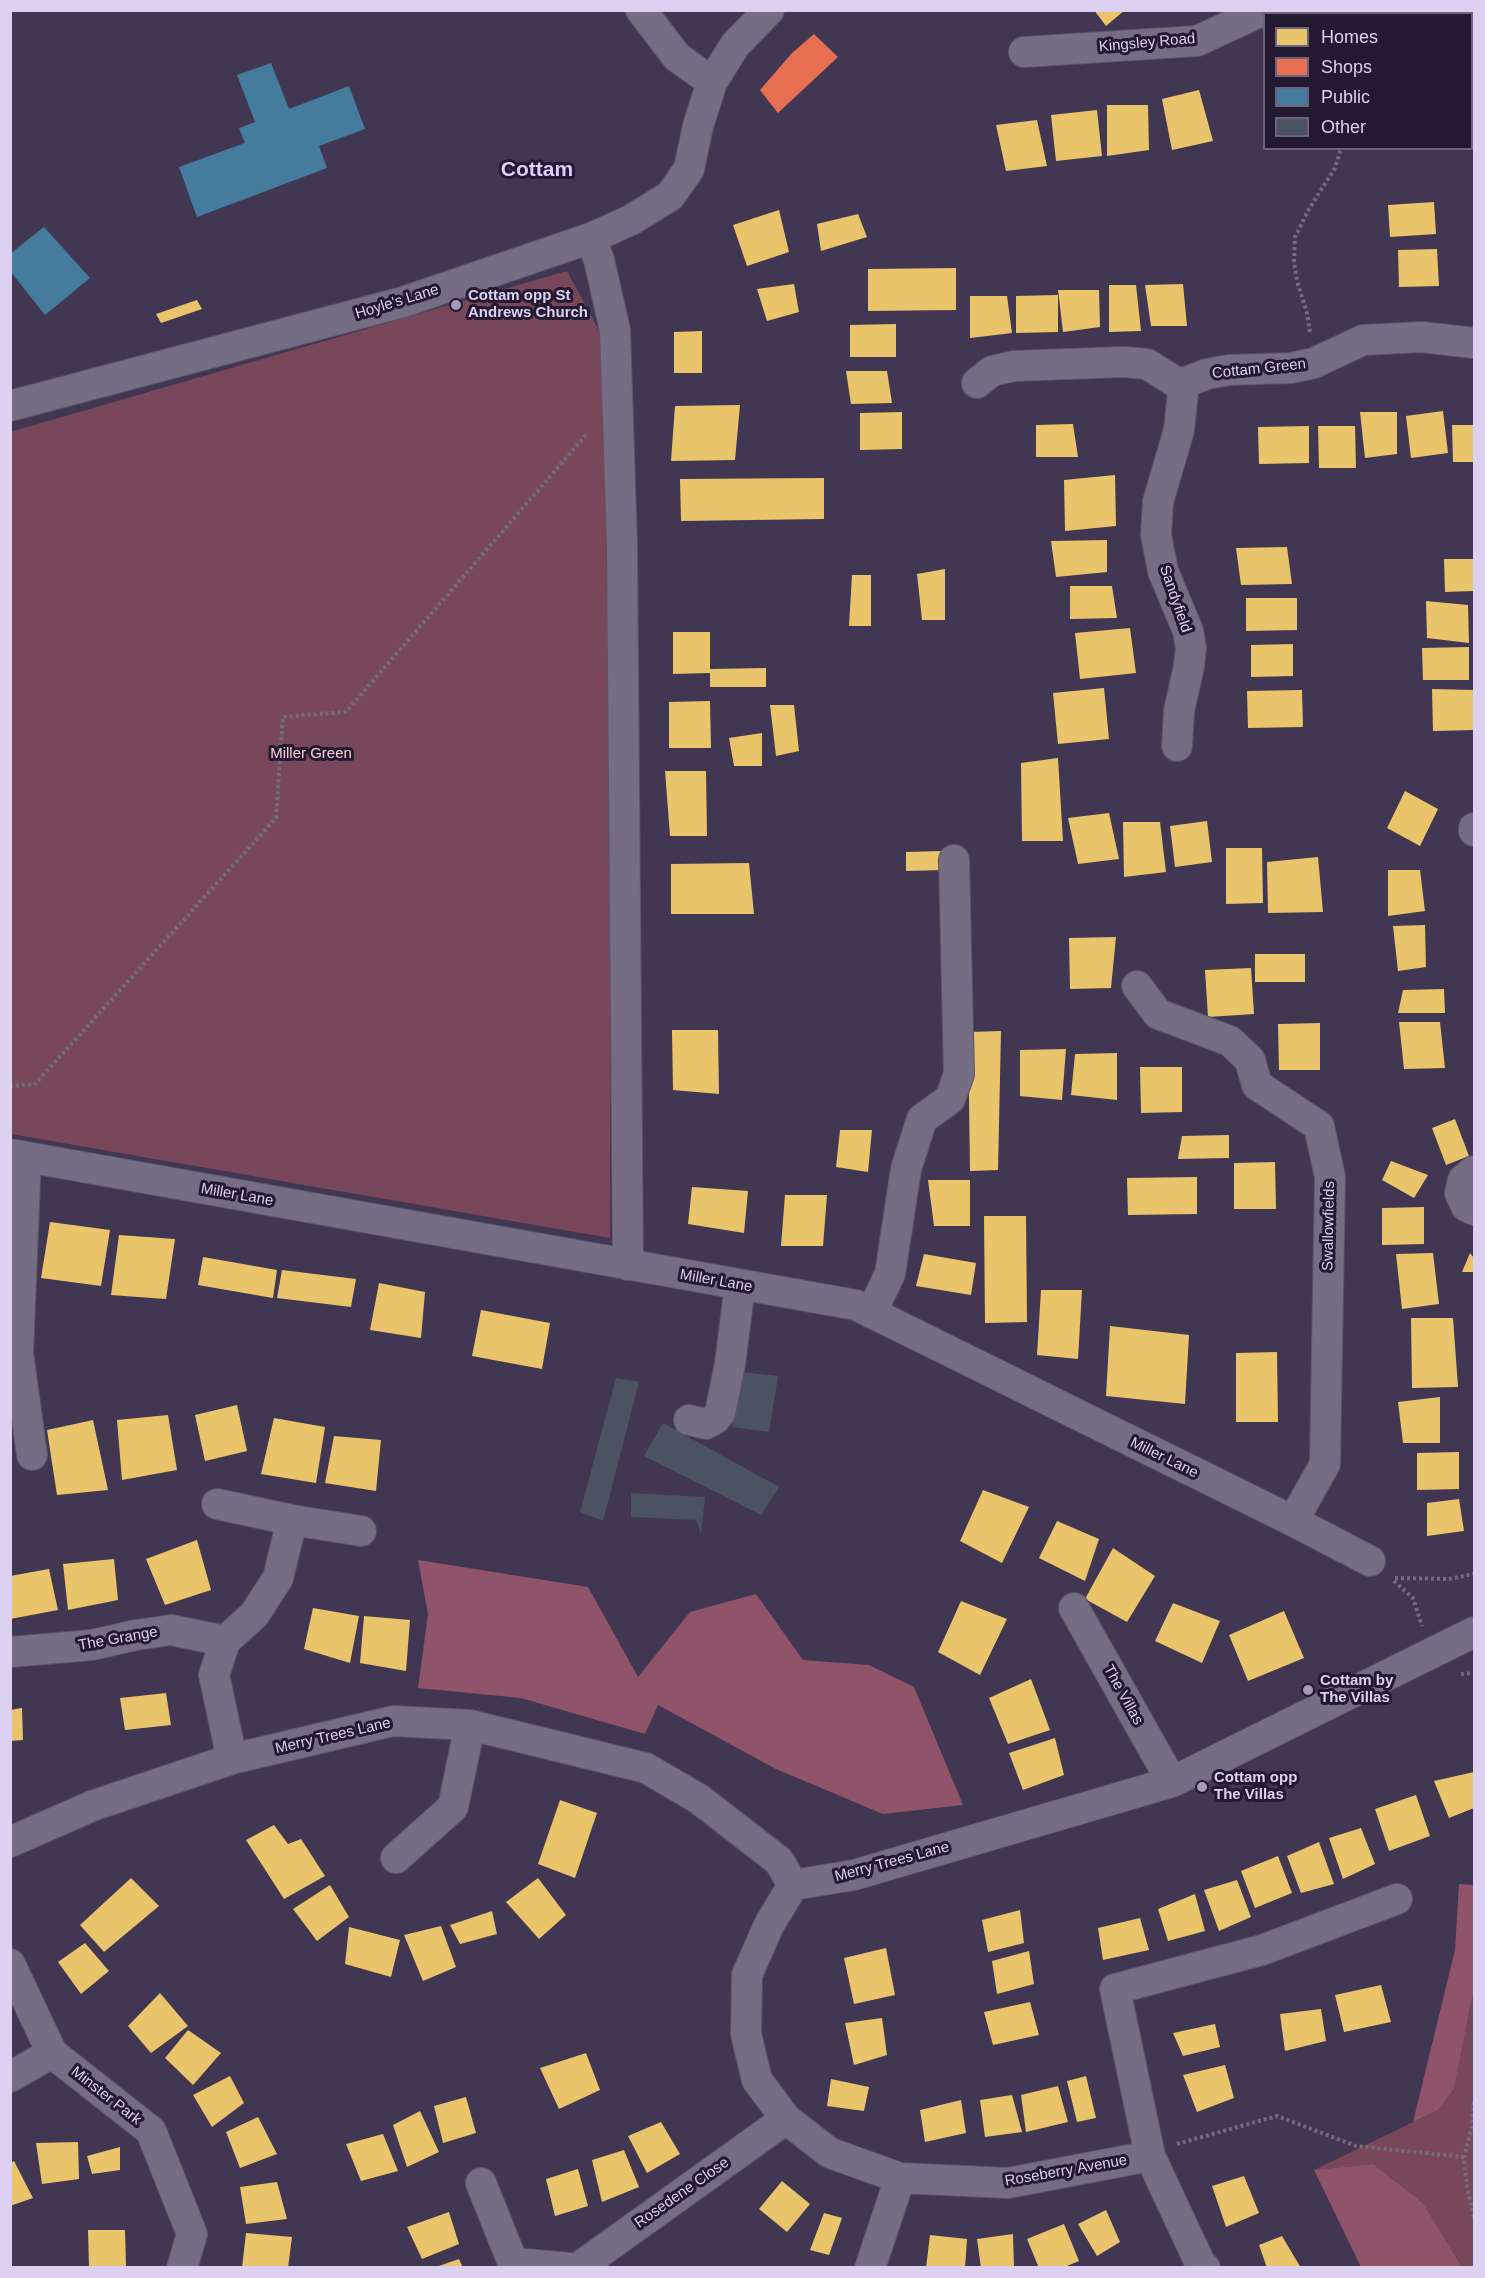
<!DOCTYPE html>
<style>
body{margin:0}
#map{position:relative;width:1485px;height:2278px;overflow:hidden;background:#423753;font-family:Arial,sans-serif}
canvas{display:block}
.frame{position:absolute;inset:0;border:12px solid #dcd1f1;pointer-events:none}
.legend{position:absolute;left:1263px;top:12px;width:210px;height:138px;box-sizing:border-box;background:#231a31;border:2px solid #6d637e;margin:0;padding:8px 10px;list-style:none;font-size:18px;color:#dcd1f1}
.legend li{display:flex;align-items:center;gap:12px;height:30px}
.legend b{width:30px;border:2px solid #6d637e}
</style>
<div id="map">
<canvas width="1485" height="2278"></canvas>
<div class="frame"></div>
<ul class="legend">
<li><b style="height:16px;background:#e9c46a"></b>Homes</li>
<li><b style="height:16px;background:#e76f51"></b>Shops</li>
<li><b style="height:16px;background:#457b9d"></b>Public</li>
<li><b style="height:16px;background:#4b5260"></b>Other</li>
</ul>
</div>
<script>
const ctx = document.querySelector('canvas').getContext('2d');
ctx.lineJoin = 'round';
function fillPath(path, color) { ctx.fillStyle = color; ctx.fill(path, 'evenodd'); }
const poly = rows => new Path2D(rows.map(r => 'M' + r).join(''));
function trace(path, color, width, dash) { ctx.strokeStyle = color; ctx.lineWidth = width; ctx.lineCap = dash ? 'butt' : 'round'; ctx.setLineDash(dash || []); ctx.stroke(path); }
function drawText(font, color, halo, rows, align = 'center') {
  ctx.font = font + ' Arial,sans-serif'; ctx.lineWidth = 6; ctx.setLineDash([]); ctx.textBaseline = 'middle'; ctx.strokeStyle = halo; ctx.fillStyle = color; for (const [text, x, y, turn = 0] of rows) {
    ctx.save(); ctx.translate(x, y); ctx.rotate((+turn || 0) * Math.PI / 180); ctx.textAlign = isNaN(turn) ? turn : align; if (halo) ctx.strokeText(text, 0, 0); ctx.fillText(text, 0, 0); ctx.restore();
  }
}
fillPath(poly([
 [567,271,604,340,611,741,610,1238,11,1134,10,432],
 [1474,1988,1474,2267,1462,2267,1423,2203,1373,2164,1314,2170,1438,2110,1454,2089]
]), '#79475a');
fillPath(poly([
 [418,1560,588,1587,638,1677,690,1612,756,1594,803,1660,869,1665,914,1687,963,1805,883,1814,776,1769,658,1705,645,1734,521,1698,418,1688,428,1614],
 [1459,1884,1474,1885,1474,1988,1454,2089,1438,2110,1413,2122,1455,1950],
 [1373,2164,1423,2203,1462,2267,1361,2267,1314,2170]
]), '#8f5469');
fillPath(poly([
 [1094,10,1125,10,1106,26],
 [1382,10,1434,10,1434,14,1383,14],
 [1199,90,1213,141,1172,150,1162,99],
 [1107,105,1148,105,1149,150,1107,156],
 [1097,110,1102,156,1056,161,1051,115],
 [1037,120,1047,166,1006,171,996,125],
 [1434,202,1436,234,1390,237,1388,205],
 [779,210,789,252,747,266,733,225],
 [858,214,867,237,821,251,817,224],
 [1437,249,1439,286,1399,287,1398,250],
 [956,268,956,310,868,311,868,269],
 [794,284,799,312,767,321,757,289],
 [1183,284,1187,326,1151,326,1145,285],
 [1109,285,1136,285,1141,331,1109,332],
 [1058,290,1099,290,1100,327,1063,332],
 [1058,295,1058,332,1016,333,1016,296],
 [970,296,1007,296,1012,333,970,338],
 [197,300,202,309,161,323,156,314],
 [896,324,896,357,850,357,850,325],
 [702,331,702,373,674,373,674,332],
 [846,371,887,371,892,403,851,404],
 [740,405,735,460,671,461,675,406],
 [1443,411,1448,453,1411,458,1406,416],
 [902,412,902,449,860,450,860,413],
 [1360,412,1397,412,1397,454,1365,458],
 [1073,424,1078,457,1036,457,1036,425],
 [1452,425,1474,425,1474,462,1453,462],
 [1309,426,1309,463,1259,464,1258,427],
 [1318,426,1355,426,1356,468,1319,468],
 [1115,475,1116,526,1065,531,1064,480],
 [824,478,824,519,681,521,680,479],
 [1107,540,1107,572,1056,577,1051,541],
 [1287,547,1292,584,1241,585,1236,548],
 [1444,559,1474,559,1474,591,1445,592],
 [945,569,945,620,922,620,917,574],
 [852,575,871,575,871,626,849,626],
 [1070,586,1112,586,1117,618,1070,619],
 [1246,598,1297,598,1297,630,1246,631],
 [1426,601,1468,605,1469,643,1427,638],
 [1130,628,1136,673,1080,679,1075,633],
 [673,632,710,632,710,669,766,668,766,687,710,687,710,673,673,674],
 [1293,644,1293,676,1251,677,1251,645],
 [1469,647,1469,680,1423,680,1422,648],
 [1104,688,1109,739,1058,744,1053,693],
 [1432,689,1474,690,1474,730,1433,731],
 [1302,690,1303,727,1248,728,1247,691],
 [710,701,711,748,669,748,669,702],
 [770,705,794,705,799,751,776,756],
 [762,733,762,766,734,766,729,738],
 [1058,758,1063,841,1022,841,1021,763],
 [665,771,706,771,707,836,670,836],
 [1405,791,1438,809,1420,846,1387,828],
 [1109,813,1119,859,1078,864,1068,818],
 [1207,821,1212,862,1175,867,1170,826],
 [1123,822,1160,822,1166,872,1124,877],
 [1226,848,1262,848,1263,903,1226,904],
 [943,851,944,870,906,871,906,852],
 [1318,857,1323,912,1268,913,1267,862],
 [749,863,754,914,671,914,671,864],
 [1388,870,1420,870,1425,911,1388,916],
 [1425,925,1426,967,1398,971,1393,926],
 [1116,937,1111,988,1070,989,1069,938],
 [1255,954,1305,954,1305,982,1255,982],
 [1251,968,1254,1014,1208,1017,1205,970],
 [1444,989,1445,1013,1398,1013,1403,990],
 [1399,1022,1440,1022,1445,1068,1404,1069],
 [1320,1023,1320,1070,1279,1070,1278,1024],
 [672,1030,718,1030,719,1094,673,1090],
 [1001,1031,998,1170,970,1171,968,1032],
 [1066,1049,1062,1100,1020,1096,1020,1050],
 [1117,1053,1117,1100,1071,1095,1075,1054],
 [1140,1067,1182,1067,1182,1112,1141,1113],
 [1455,1119,1469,1156,1446,1165,1432,1128],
 [840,1130,872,1130,868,1172,836,1167],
 [1229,1135,1229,1158,1178,1159,1182,1136],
 [1391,1161,1428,1175,1414,1198,1382,1180],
 [1275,1162,1276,1209,1234,1209,1234,1163],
 [1197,1177,1197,1214,1128,1215,1127,1178],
 [928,1180,970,1180,970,1226,934,1226],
 [692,1187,748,1191,744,1233,688,1224],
 [785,1195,827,1195,823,1246,781,1246],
 [1424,1207,1424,1244,1382,1245,1382,1208],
 [984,1216,1026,1216,1027,1322,985,1323],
 [50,1222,110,1230,101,1286,41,1278],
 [119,1235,175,1239,166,1299,111,1295],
 [1433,1253,1439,1304,1402,1309,1396,1254],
 [1470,1253,1474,1258,1474,1272,1462,1272],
 [924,1254,976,1263,971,1295,916,1286],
 [203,1257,277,1270,273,1298,198,1285],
 [282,1270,356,1279,351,1307,277,1298],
 [379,1283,425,1292,421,1338,370,1330],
 [1041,1290,1082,1290,1078,1359,1037,1355],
 [481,1310,550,1323,542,1369,472,1356],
 [1411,1318,1453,1318,1458,1387,1412,1388],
 [1110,1326,1189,1335,1185,1404,1106,1396],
 [1277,1352,1278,1422,1236,1422,1236,1353],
 [1440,1397,1440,1443,1403,1443,1398,1402],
 [237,1405,247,1451,205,1461,195,1415],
 [168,1415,177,1470,122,1480,117,1420],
 [274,1418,325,1427,316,1483,261,1474],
 [93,1420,108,1490,57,1495,47,1430],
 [334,1436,381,1440,376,1491,325,1483],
 [1459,1452,1459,1489,1417,1490,1417,1453],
 [983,1490,1029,1507,1002,1563,960,1541],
 [1459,1499,1464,1531,1427,1536,1427,1503],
 [1057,1521,1099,1539,1085,1581,1039,1558],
 [197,1540,211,1590,165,1605,146,1559],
 [1113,1548,1155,1576,1127,1622,1085,1599],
 [114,1559,118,1600,68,1610,63,1564],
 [49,1569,58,1610,10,1619,10,1576],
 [961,1601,1007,1619,980,1675,938,1652],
 [1173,1603,1220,1621,1202,1663,1155,1641],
 [313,1608,359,1616,350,1663,304,1649],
 [1284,1611,1304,1658,1248,1681,1229,1635],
 [364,1616,410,1620,406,1671,360,1663],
 [1031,1679,1050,1730,1008,1744,989,1698],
 [166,1693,171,1725,125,1730,120,1698],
 [22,1708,23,1740,10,1741,10,1710],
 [1055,1738,1064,1775,1023,1790,1009,1753],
 [1474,1772,1474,1808,1449,1818,1434,1781],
 [1416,1795,1430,1836,1389,1851,1375,1809],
 [560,1800,597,1813,575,1878,538,1864],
 [274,1825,288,1844,301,1839,325,1876,284,1899,246,1840],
 [1361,1828,1375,1864,1343,1879,1329,1838],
 [1319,1842,1334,1884,1301,1893,1287,1856],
 [1278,1856,1292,1893,1255,1908,1241,1871],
 [131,1878,159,1906,104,1952,80,1925],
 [538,1878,566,1915,539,1939,506,1902],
 [1237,1880,1251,1917,1219,1931,1204,1890],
 [330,1885,349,1917,317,1941,293,1909],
 [1195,1894,1205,1931,1168,1941,1158,1909],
 [1020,1910,1024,1943,988,1952,982,1920],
 [492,1911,497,1934,460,1944,450,1925],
 [1140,1918,1149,1950,1103,1960,1098,1928],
 [441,1926,456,1967,423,1981,404,1935],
 [349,1927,400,1940,391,1977,345,1964],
 [85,1943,109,1971,81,1994,58,1962],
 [886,1948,895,1995,854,2004,844,1958],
 [1029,1951,1034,1984,997,1994,992,1961],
 [1381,1985,1391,2022,1344,2032,1335,1995],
 [160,1993,188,2026,151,2053,128,2026],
 [1030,2002,1039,2035,993,2045,984,2012],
 [1321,2009,1326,2041,1285,2051,1280,2014],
 [882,2018,887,2055,854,2065,845,2023],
 [1215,2024,1220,2047,1183,2056,1173,2033],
 [188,2030,221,2053,193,2085,165,2058],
 [586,2053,600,2090,559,2109,540,2068],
 [1225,2065,1234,2098,1197,2112,1183,2075],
 [230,2076,244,2103,212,2127,193,2095],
 [1086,2076,1096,2118,1077,2122,1067,2081],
 [831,2079,869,2087,864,2111,827,2106],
 [1058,2086,1068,2122,1026,2132,1021,2095],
 [1012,2095,1022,2132,985,2137,980,2100],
 [466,2097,476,2133,443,2143,434,2106],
 [961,2100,966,2133,925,2142,920,2110],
 [420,2111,439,2152,407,2167,393,2125],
 [258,2117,277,2154,240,2168,226,2132],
 [661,2122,680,2154,647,2173,628,2136],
 [383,2134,398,2171,361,2181,346,2144],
 [78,2142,79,2179,42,2184,36,2143],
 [120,2147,120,2170,92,2174,87,2156],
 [624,2150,639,2187,602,2202,592,2160],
 [14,2161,33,2198,10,2206,10,2163],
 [578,2169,588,2206,555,2216,546,2179],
 [1244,2176,1259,2213,1226,2227,1212,2186],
 [782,2181,810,2204,787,2232,759,2209],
 [277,2182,287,2219,246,2224,240,2187],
 [1106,2210,1120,2242,1097,2256,1078,2224],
 [449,2212,459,2244,422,2259,407,2227],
 [824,2213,842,2218,829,2255,810,2250],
 [1064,2224,1079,2261,1062,2268,1039,2268,1027,2239],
 [88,2230,125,2230,126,2266,89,2267],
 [246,2233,292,2237,288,2268,242,2268],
 [1013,2234,1014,2268,981,2268,977,2239],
 [930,2235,967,2239,965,2268,926,2268],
 [1282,2236,1301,2268,1267,2268,1259,2245],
 [459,2259,463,2268,436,2268,436,2267]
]), '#e9c46a');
fillPath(poly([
 [814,34,838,57,778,113,760,90,792,53]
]), '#e76f51');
fillPath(poly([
 [271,63,289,109,349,86,365,129,319,146,327,168,197,217,179,167,245,143,239,128,255,122,237,75],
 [44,227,90,278,45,315,10,271,10,254]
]), '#457b9d');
fillPath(poly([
 [741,1372,778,1376,769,1432,732,1427],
 [616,1378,639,1382,603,1521,580,1512],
 [663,1423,779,1487,761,1515,644,1456],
 [631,1493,705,1497,701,1534,696,1520,631,1517]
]), '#4b5260');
const minor = poly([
 [641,10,677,57,712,82],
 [1024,52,1197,41,1264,10],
 [591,238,599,260,615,330,622,544,628,1265],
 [977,383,992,371,1014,366,1123,362,1147,364,1174,381,1184,383,1207,374,1229,370,1291,368,1314,363,1363,340,1422,337,1474,343],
 [10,406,403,302,591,238,631,220,670,196,689,169,698,126,712,82,735,45,769,10],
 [1177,746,1179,711,1189,666,1191,648,1188,631,1163,571,1156,535,1158,502,1179,430,1184,383],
 [1474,828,1474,831],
 [1137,986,1158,1014,1230,1041,1250,1060,1257,1085,1319,1126,1330,1177,1325,1464,1293,1521],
 [10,1154,856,1305,1293,1521,1370,1561],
 [26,1157,18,1353,32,1455],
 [1474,1171,1463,1180,1460,1193,1466,1206,1474,1210],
 [871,1313,890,1274,906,1169,922,1119,950,1099,959,1074,954,860],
 [689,1420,706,1424,715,1419,720,1413,730,1364,740,1285],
 [217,1504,292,1520,361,1531],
 [1074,1608,1172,1782],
 [225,1641,214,1675,232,1759],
 [10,1652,92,1645,136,1635,171,1630,225,1641,254,1615,278,1578,292,1520],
 [10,1842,92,1806,232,1759,393,1721,470,1725,646,1768,699,1799,779,1861,793,1885,854,1875,1172,1782,1474,1632],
 [396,1858,453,1807,470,1725],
 [793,1885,769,1925,747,1975,746,2034,757,2080,786,2119,830,2153,900,2178,1008,2183,1150,2156,1200,2263,1205,2268],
 [10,1964,52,2053,151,2131,192,2234,182,2268],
 [10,2077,52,2053],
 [1150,2156,1115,1989,1262,1950,1397,1899],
 [481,2183,513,2263,570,2268],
 [578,2268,786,2119],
 [870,2268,900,2178]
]);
trace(minor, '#5c536b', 32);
trace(poly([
 [1310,332,1307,313,1297,281,1294,260,1295,237,1309,209,1335,168,1341,148],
 [10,1086,35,1084,276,818,283,717,346,712,586,435],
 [1395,1578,1449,1579,1474,1574],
 [1394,1581,1413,1598,1422,1626],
 [1461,1674,1474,1673],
 [1474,2102,1472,2126,1464,2157,1467,2187,1474,2218],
 [1177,2144,1277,2116,1356,2146,1464,2157]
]), '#726c7e', 4, [3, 3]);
trace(minor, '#756d82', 30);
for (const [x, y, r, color] of [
 [456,305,6,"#a69bba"],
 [1308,1690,6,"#a69bba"],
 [1202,1787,6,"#a69bba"]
]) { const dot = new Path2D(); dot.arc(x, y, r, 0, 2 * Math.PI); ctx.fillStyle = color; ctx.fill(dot); trace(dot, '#231a31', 2); }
drawText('15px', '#dcd1f1', '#231a31', [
 ["Kingsley Road",1147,43,-5],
 ["Hoyle's Lane",397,302,-17],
 ["Cottam Green",1259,369,-6],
 ["Sandyfield",1175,599,71],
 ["Miller Lane",237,1195,10],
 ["Swallowfields",1329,1226,-89],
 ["Miller Lane",716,1281,10],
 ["Miller Lane",1164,1458,26],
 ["The Grange",118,1639,-10],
 ["The Villas",1123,1695,61],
 ["Merry Trees Lane",333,1736,-13],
 ["Merry Trees Lane",892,1862,-15],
 ["Minster Park",106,2096,38],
 ["Roseberry Avenue",1066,2171,-10],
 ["Rosedene Close",682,2193,-35]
]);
drawText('bold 15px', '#dcd1f1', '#231a31', [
 ["Cottam opp St",468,296],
 ["Andrews Church",468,313],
 ["Cottam by",1320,1681],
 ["The Villas",1320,1698],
 ["Cottam opp",1214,1778],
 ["The Villas",1214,1795]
], 'left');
drawText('15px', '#f7ced9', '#231a31', [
 ["Miller Green",311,754]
]);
drawText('bold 21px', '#ddccfe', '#231a31', [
 ["Cottam",537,170]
]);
</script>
